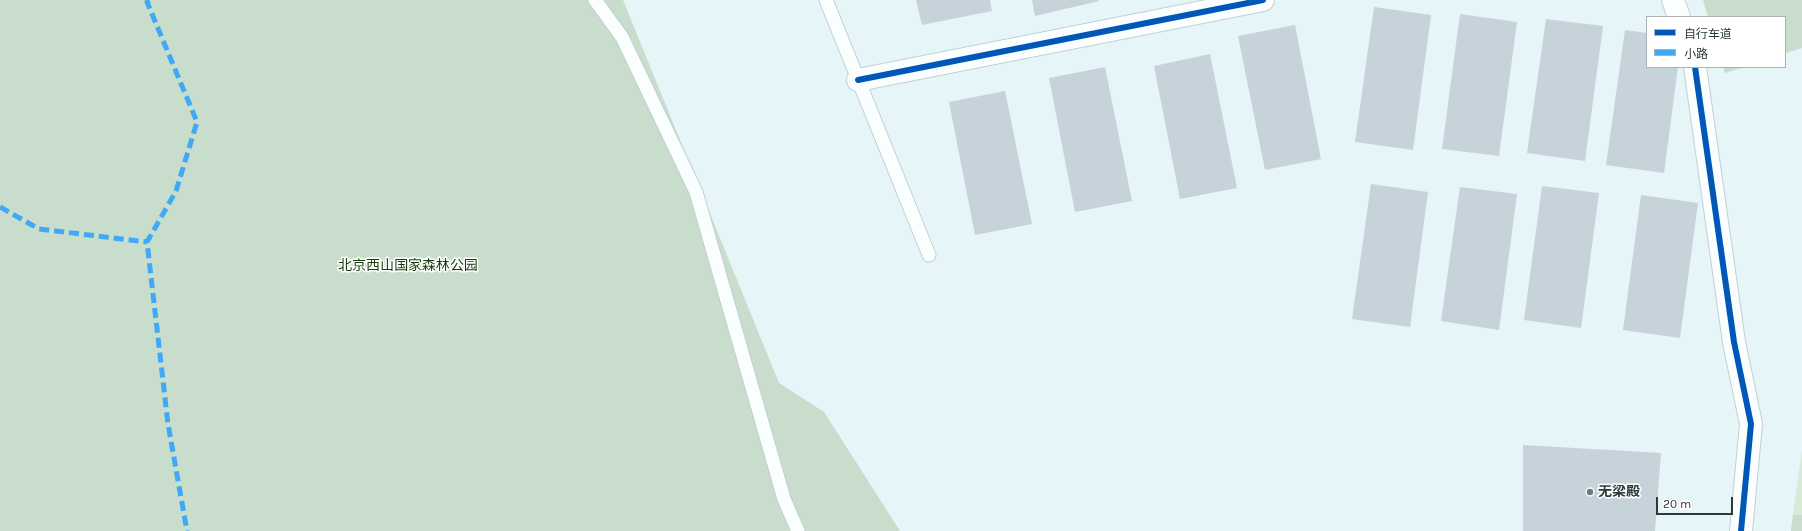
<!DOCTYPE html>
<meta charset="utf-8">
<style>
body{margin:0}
#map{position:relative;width:1802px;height:531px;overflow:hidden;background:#e6f5f7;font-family:Karla,"Noto Sans SC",sans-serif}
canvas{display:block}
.legend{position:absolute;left:1646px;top:16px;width:140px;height:52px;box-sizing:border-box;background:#fff;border:1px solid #abb0b1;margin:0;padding:5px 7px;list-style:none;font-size:12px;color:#2d3a3d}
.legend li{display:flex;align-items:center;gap:8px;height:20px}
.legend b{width:20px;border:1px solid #abb0b1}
.scale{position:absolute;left:1656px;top:497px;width:77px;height:18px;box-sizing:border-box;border:2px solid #2d3a3d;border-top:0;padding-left:5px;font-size:12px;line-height:14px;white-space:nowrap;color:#2d3a3d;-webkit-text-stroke:3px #fff;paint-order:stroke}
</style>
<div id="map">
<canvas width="1802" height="531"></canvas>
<ul class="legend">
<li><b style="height:5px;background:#0057b8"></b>自行车道</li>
<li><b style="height:5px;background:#3fa9f5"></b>小路</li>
</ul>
<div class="scale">20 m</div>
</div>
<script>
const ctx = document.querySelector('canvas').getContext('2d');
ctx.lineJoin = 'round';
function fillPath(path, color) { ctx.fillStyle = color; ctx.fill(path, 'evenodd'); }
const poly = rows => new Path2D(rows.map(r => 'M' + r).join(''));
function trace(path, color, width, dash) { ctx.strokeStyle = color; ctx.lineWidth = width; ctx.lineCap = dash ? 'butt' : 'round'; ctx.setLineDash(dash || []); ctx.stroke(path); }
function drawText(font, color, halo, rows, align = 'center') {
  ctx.font = font + ' Karla,"Noto Sans SC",sans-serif'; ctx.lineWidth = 3; ctx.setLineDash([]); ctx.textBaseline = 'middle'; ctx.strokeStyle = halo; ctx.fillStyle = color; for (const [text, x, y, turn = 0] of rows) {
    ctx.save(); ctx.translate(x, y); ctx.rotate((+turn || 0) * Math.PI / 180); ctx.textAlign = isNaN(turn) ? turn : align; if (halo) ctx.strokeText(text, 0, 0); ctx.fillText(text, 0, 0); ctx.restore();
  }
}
fillPath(poly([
 [1802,450,1802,531,1791,531,1793,515]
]), '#d5ead9');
fillPath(poly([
 [0,0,623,0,779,383,824,412,900,531,0,531],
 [1703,0,1802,0,1802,48,1785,53,1785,17,1708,17],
 [1723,67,1744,67,1725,73],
 [1793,515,1802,515,1802,531,1791,531]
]), '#c8ddcc');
fillPath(poly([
 [916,0,990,0,992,11,922,25],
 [1032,0,1098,0,1099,1,1035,16],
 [1374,7,1431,15,1413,150,1355,142],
 [1460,14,1517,22,1499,156,1442,149],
 [1546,19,1603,26,1585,161,1527,153],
 [1295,25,1321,159,1265,170,1238,36],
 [1625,30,1647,33,1647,67,1678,67,1664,173,1606,165],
 [1210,54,1237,188,1180,199,1154,66],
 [1105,67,1132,201,1075,212,1049,78],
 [1005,91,1032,224,975,235,949,102],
 [1371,184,1428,192,1410,327,1352,319],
 [1542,186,1599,193,1581,328,1524,320],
 [1460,187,1517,194,1499,330,1441,321],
 [1641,195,1698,203,1680,338,1623,330],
 [1523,445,1661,453,1655,531,1523,531]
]), '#c6d3da');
const service = poly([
 [595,0,622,37,696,192,784,499,798,531],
 [826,0,929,255]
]);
const minor = poly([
 [1673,0,1679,17],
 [1695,67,1734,342,1751,424,1741,531],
 [858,80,1263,0]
]);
trace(service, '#c2d0d2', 15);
trace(minor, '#c2d0d2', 24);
trace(service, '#fbfefe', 13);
trace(minor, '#fbfefe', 22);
trace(poly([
 [149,0,147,2,197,122,176,191,147,242,168,424,187,531],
 [0,207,39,229,147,242]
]), '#3fa9f5', 5, [10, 5]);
trace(poly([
 [1695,67,1734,342,1751,424,1741,531],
 [858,80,1263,0]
]), '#0057b8', 6);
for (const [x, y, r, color] of [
 [1590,492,4,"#6e7b7e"]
]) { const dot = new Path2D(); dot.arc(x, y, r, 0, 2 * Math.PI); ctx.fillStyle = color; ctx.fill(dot); trace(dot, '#fff', 1.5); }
drawText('14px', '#173b0d', '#fff', [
 ["北京西山国家森林公园",408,266]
]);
drawText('bold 14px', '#2d3a3d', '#fff', [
 ["无梁殿",1598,492]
], 'left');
</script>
